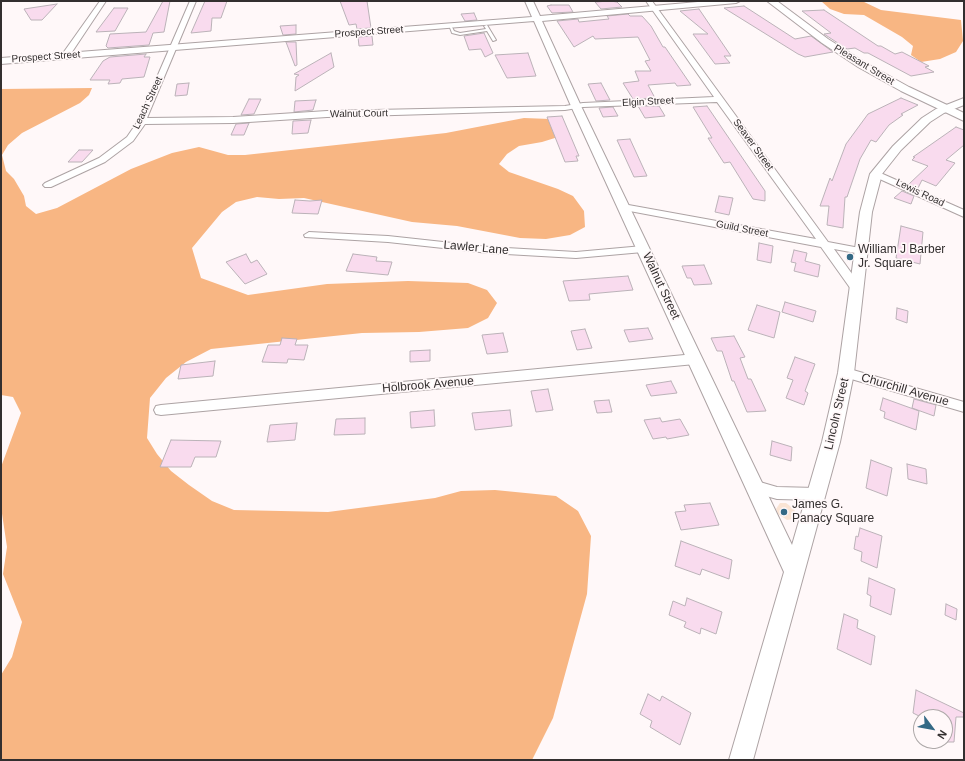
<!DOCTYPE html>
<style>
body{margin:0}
#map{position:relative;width:965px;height:761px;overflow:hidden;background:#fff8f9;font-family:Arial,sans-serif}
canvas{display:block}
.frame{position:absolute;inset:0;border:2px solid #332f2f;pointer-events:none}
.north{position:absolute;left:913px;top:709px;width:40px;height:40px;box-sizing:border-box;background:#fff8f9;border:1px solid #ada8a8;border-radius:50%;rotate:122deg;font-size:11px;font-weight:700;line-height:16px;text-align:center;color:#332f2f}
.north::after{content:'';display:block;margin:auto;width:14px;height:18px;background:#346985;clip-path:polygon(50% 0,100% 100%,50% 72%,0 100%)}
</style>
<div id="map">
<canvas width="965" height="761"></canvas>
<div class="frame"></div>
<div class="north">N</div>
</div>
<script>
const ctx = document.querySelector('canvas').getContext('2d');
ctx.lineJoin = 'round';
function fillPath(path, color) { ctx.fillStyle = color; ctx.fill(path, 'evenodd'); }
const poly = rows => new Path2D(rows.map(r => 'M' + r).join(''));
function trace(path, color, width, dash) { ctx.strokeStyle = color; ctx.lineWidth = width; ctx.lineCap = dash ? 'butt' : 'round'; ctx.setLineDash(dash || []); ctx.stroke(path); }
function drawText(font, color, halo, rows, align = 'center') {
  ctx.font = font + ' Arial,sans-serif'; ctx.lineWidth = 3.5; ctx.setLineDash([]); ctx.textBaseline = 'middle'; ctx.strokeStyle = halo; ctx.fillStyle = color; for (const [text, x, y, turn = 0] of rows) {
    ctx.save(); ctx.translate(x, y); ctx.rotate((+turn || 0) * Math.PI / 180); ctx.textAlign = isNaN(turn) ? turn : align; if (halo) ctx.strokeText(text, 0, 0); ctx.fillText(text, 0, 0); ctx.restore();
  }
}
fillPath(poly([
 [780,503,786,503,794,509,796,514,793,519,787,520,778,514,776,509]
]), '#fae4d4');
fillPath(poly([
 [821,1,862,1,881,10,961,20,963,41,956,52,940,59,921,62,911,55,913,46,902,37,864,15,844,14,830,9],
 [92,88,89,95,80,103,22,133,8,145,2,155,6,171,14,179,24,196,26,206,36,214,57,208,131,169,172,153,199,147,228,155,245,155,446,133,524,118,550,119,558,137,542,142,519,146,507,154,499,164,509,172,558,189,573,196,584,211,585,227,570,235,546,239,520,238,457,226,412,222,304,198,279,199,257,197,236,202,222,212,192,248,201,278,248,295,327,284,408,281,468,283,487,290,497,303,488,318,468,328,419,332,362,333,211,349,186,362,166,378,150,398,147,438,157,454,171,471,189,485,212,501,234,510,328,512,435,498,461,491,495,490,556,496,578,511,591,536,587,594,553,718,532,760,1,760,1,675,12,657,22,622,3,574,7,547,1,507,1,467,21,413,13,397,1,395,1,89]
]), '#f8b683');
const building = poly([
 [163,1,170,1,164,32,153,33,149,45,108,48,106,46,110,34,146,32,163,1],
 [205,1,227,1,221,18,212,18,211,31,191,33,205,1],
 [340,1,367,1,371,28,357,29,356,24,349,25,340,1],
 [610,1,617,2,622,7,601,9,595,2,610,1],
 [57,4,42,20,31,20,24,9,57,4],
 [551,5,569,5,573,12,552,13,547,6,551,5],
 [744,6,795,39,811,36,833,52,805,57,798,54,724,8,744,6],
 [114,8,128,8,115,31,96,32,114,8],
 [699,9,731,56,724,56,730,63,715,64,693,34,708,34,680,11,699,9],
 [824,10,878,46,881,46,895,54,902,52,929,66,925,67,934,72,911,76,868,53,864,53,855,48,847,49,824,34,831,33,802,11,824,10],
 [474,13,477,20,465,21,461,14,474,13],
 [628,14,630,16,642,16,651,26,663,47,665,47,691,85,677,86,675,83,648,85,655,98,633,99,623,83,639,81,635,71,651,71,645,61,650,60,638,37,595,39,593,36,574,47,557,21,578,19,579,22,609,19,607,16,628,14],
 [296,25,296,34,283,35,280,26,296,25],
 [484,33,493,53,485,57,481,49,469,50,464,36,484,33],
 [372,36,373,45,359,46,358,37,372,36],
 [286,42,296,42,297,65,295,66,286,42],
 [331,53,334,67,295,91,296,77,299,75,294,74,331,53],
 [528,53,536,76,507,78,495,55,528,53],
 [146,54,144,57,150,57,144,77,122,79,120,83,108,84,110,80,90,80,103,61,110,57,146,54],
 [189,83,187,95,175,96,177,84,189,83],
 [601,83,610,100,596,101,588,84,601,83],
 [901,98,918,105,901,114,903,115,889,125,876,142,871,140,860,159,847,197,845,197,843,228,827,225,829,206,820,206,830,178,832,181,846,144,868,114,901,98],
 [249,99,261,99,254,114,241,115,249,99],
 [316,100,313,110,294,112,295,101,316,100],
 [638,106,659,106,665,116,645,118,638,106],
 [707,106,765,191,765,201,753,199,730,162,724,163,708,138,712,138,693,107,707,106],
 [613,107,618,116,603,117,599,108,613,107],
 [562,116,579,156,576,156,578,161,565,162,547,117,562,116],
 [311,120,308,133,292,134,293,121,311,120],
 [249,123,244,135,231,135,236,124,249,123],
 [956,127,964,130,964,145,946,160,955,163,936,186,922,180,918,188,909,184,928,166,912,160,915,157,913,157,956,127],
 [630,139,647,176,634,177,617,140,630,139],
 [79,150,93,150,82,162,68,162,79,150],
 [902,191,914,196,911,204,894,198,902,191],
 [719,196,733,198,729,215,715,212,719,196],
 [295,200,310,201,322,200,318,214,292,213,295,200],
 [901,226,923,232,920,264,896,258,901,226],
 [759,243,773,246,771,263,757,260,759,243],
 [794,250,807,253,805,261,820,265,818,277,794,271,796,263,791,262,794,250],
 [246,254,251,263,257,260,267,274,245,284,226,262,246,254],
 [353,254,377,257,376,261,392,262,388,275,346,271,353,254],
 [704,265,712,284,694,285,691,278,687,278,682,266,704,265],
 [628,276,633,290,589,294,590,300,569,301,563,281,628,276],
 [785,302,816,311,813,322,782,312,785,302],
 [757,305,780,312,774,338,748,330,757,305],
 [897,308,908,311,907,323,896,319,897,308],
 [648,328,653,339,629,342,624,330,648,328],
 [585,329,592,348,577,350,571,331,585,329],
 [503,333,508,352,487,354,482,335,503,333],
 [734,336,745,357,740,358,748,379,751,379,766,411,747,412,734,381,732,381,722,351,717,351,711,338,734,336],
 [282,338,297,339,295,345,308,345,304,360,288,359,287,363,262,362,268,345,280,345,282,338],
 [430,350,430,361,410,362,410,351,430,350],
 [795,357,815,364,805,391,808,393,804,405,786,398,793,380,787,378,795,357],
 [215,361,213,376,178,379,181,365,215,361],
 [671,381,677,393,651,396,646,385,671,381],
 [548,389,553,410,536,412,531,391,548,389],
 [883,398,919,411,916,430,884,418,885,412,880,410,883,398],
 [914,399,936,405,934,416,912,408,914,399],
 [609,400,612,412,597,413,594,401,609,400],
 [434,410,435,426,411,428,410,412,434,410],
 [510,410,512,426,475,430,472,413,510,410],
 [365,418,365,434,334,435,336,419,365,418],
 [660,418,662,422,680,419,689,435,667,439,666,437,653,439,644,420,660,418],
 [297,423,295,440,267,442,270,425,297,423],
 [171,440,221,441,216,457,195,457,191,467,160,467,171,440],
 [772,441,792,447,791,461,770,455,772,441],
 [871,460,892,468,887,496,866,488,871,460],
 [907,464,926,469,927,484,908,479,907,464],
 [710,503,719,525,681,530,675,512,686,511,684,505,710,503],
 [860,528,882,536,877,568,861,561,862,552,854,549,856,536,858,537,860,528],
 [681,541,732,560,729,579,702,569,700,575,675,566,681,541],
 [869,578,895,589,891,615,870,606,871,596,867,594,869,578],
 [687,598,722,612,716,634,701,628,700,634,684,627,686,622,669,615,673,601,685,606,687,598],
 [946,604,957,609,956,620,945,615,946,604],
 [844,614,858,620,857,628,875,636,871,665,837,649,844,614],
 [916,690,964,713,964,717,956,717,954,742,945,742,945,717,921,717,913,713,916,690],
 [648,694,660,701,662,696,691,713,680,745,650,727,652,721,640,714,648,694]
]);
fillPath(building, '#f9dbee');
trace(building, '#bbb2b8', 1);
const service = poly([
 [449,25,451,25,454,31,460,33,486,29,484,26,487,25,496,40,493,41,487,31,460,35,452,33,449,25]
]);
const minor = poly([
 [100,1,106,1,68,58,62,58,61,56,100,1],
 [190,1,196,1,147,118,233,117,327,111,565,106,583,103,714,97,646,1,652,1,828,242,865,249,866,251,861,254,834,249,863,289,861,292,853,292,821,247,619,209,618,207,623,204,816,239,717,102,583,107,565,110,327,117,233,123,145,124,133,141,105,162,51,187,45,187,43,185,45,183,99,158,127,137,138,121,190,1],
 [876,171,964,210,964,217,873,176,871,174,873,172,876,171],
 [309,232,388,236,489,247,576,252,643,246,648,249,643,252,576,258,489,253,388,242,305,237,304,235,309,232],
 [695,354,699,356,701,359,699,362,695,364,161,415,156,414,154,410,156,406,161,405,695,354],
 [846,368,964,402,964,412,841,376,840,373,841,370,846,368],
 [753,480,777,487,816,488,821,489,823,494,821,499,816,500,777,499,748,491,746,486,748,481,753,480]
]);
const tertiary = poly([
 [525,1,533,1,540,16,709,1,740,1,736,3,542,21,581,106,792,545,822,442,838,373,860,212,870,174,893,146,922,118,936,109,964,98,964,105,944,113,930,122,901,150,882,174,872,212,854,373,847,408,840,442,753,760,729,760,784,572,571,106,534,21,1,64,1,58,532,17,525,1]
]);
const secondary = poly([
 [767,1,777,1,828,39,866,63,909,87,964,113,964,121,901,91,858,67,822,43,767,1]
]);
trace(service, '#ada3a4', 2);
trace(minor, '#ada3a4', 2);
trace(tertiary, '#ada3a4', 2);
trace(secondary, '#ada3a4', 2);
fillPath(service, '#fff');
fillPath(minor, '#fff');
fillPath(tertiary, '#fff');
fillPath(secondary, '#fff');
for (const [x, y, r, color] of [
 [850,257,4,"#346985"],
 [784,512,4,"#346985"]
]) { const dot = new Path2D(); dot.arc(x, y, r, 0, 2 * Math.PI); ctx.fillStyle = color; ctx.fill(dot); trace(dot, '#fff8f9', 1.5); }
drawText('10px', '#332f2f', '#fff8f9', [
 ["Prospect Street",369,32,-4],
 ["Prospect Street",46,57,-4],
 ["Pleasant Street",864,65,31],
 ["Elgin Street",648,102,-3],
 ["Leach Street",148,103,-65],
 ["Walnut Court",359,114,-1],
 ["Seaver Street",753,145,54],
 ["Lewis Road",920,193,25],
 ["Guild Street",742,229,11]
]);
drawText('12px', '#332f2f', '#fff8f9', [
 ["Lawler Lane",476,248,5],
 ["Walnut Street",661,286,65],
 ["Holbrook Avenue",428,385,-5],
 ["Churchill Avenue",905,390,16],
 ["Lincoln Street",837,414,-77]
]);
drawText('12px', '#332f2f', '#fff8f9', [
 ["William J Barber",858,250],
 ["Jr. Square",858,264],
 ["James G.",792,505],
 ["Panacy Square",792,519]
], 'left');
</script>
